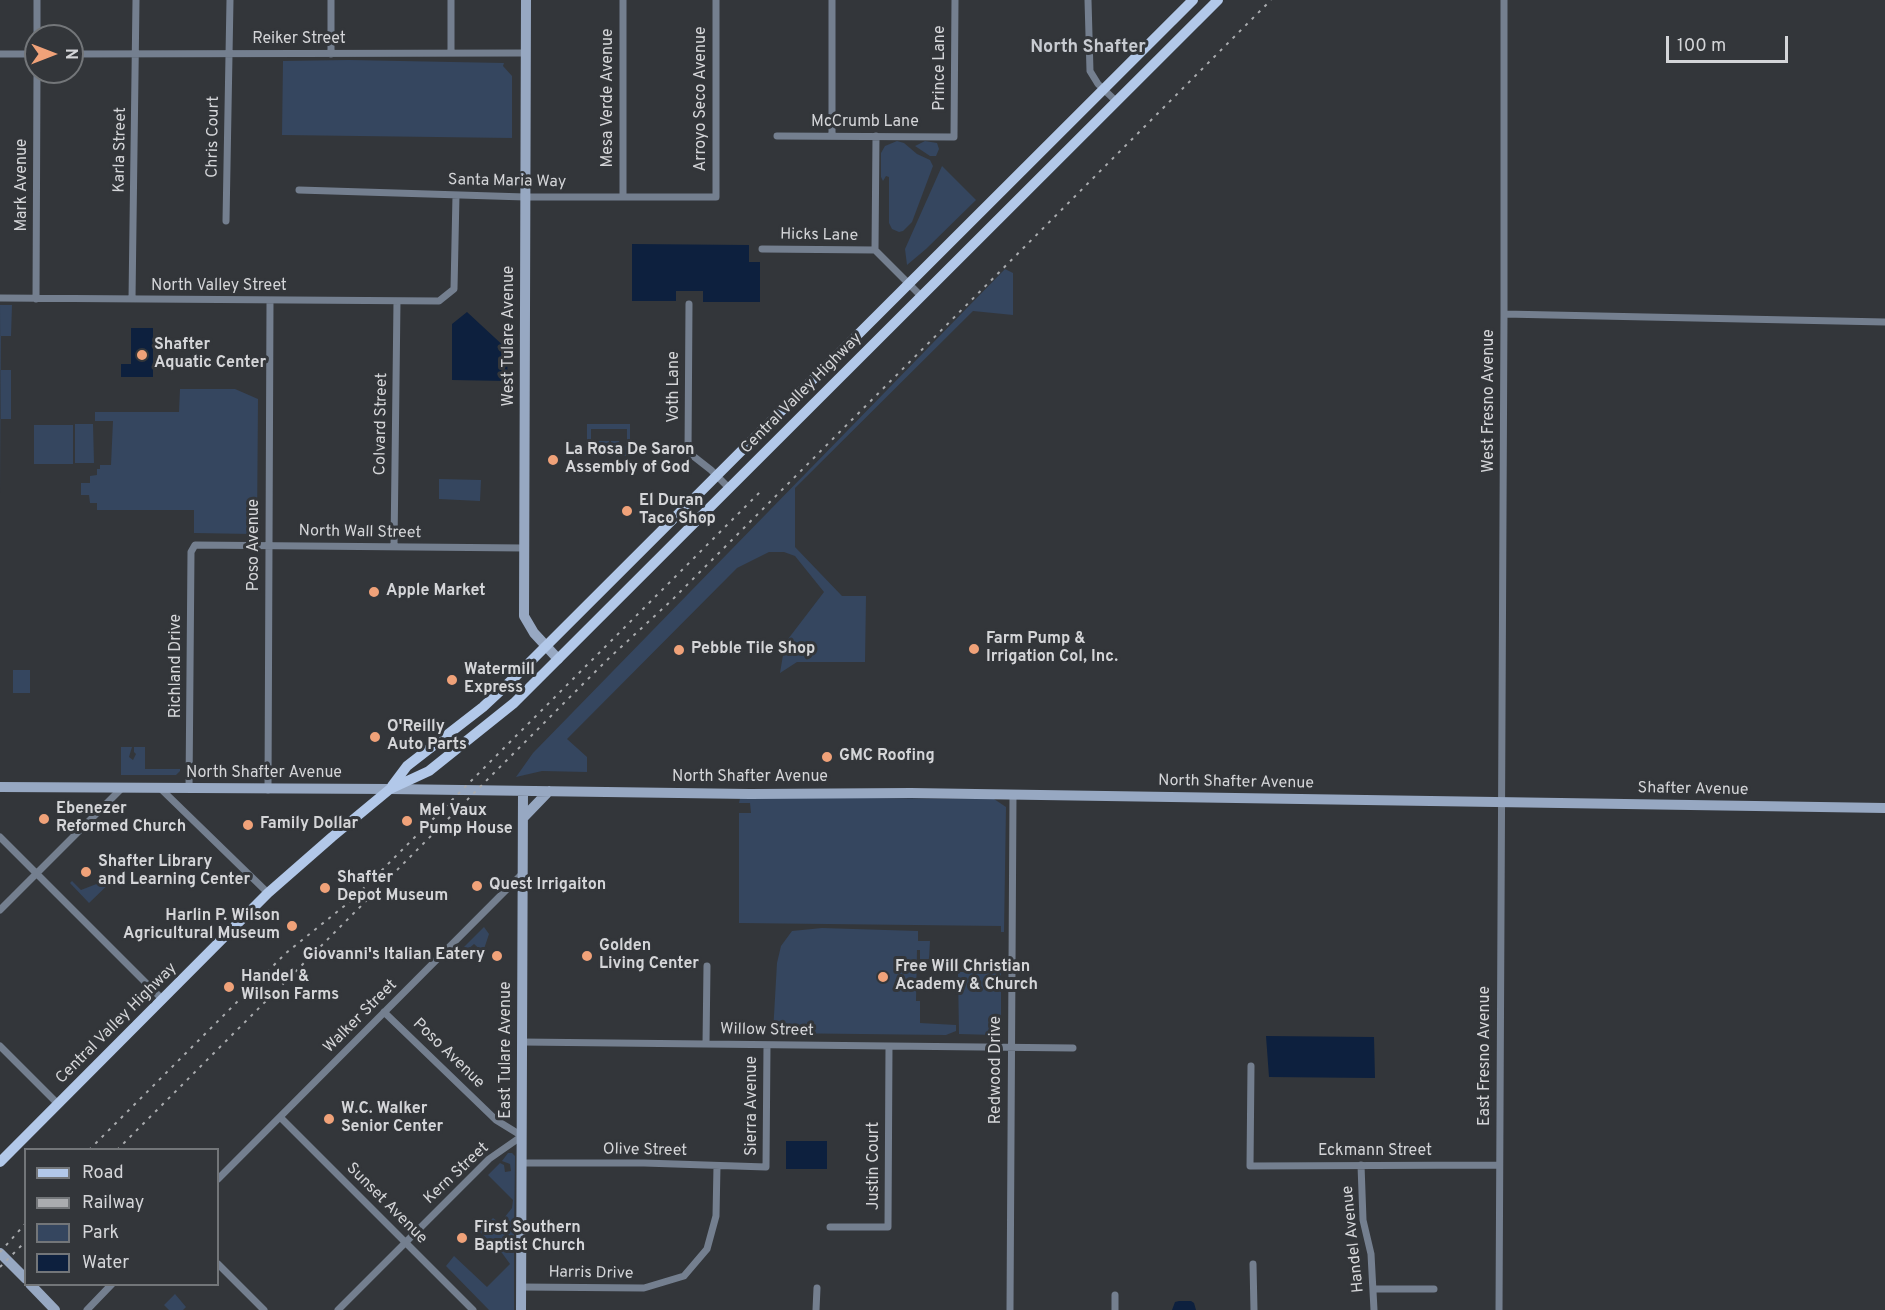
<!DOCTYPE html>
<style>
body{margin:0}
#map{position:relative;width:1885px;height:1310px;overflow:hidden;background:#33363a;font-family:Overpass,sans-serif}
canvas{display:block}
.legend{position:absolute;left:24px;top:1148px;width:195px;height:138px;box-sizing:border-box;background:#33363a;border:2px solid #737679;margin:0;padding:8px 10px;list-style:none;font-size:18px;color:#d4d5d8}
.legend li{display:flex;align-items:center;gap:12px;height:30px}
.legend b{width:30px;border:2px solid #737679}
.north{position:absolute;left:24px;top:24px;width:60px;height:60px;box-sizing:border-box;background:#33363a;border:2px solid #737679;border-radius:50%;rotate:90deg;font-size:16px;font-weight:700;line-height:24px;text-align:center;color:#d4d5d8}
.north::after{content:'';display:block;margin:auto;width:21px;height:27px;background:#f0a279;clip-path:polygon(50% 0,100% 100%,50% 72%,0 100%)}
.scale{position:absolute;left:1666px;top:36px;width:122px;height:27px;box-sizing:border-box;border:3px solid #d4d5d8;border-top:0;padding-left:8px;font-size:18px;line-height:21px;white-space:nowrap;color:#d4d5d8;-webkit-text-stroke:4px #33363a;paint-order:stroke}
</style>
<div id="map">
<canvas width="1885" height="1310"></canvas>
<ul class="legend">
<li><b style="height:8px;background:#b2c8e9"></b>Road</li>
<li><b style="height:8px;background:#aaacaf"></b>Railway</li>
<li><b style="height:16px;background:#35465f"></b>Park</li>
<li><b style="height:16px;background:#0d203e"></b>Water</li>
</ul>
<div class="north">N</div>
<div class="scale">100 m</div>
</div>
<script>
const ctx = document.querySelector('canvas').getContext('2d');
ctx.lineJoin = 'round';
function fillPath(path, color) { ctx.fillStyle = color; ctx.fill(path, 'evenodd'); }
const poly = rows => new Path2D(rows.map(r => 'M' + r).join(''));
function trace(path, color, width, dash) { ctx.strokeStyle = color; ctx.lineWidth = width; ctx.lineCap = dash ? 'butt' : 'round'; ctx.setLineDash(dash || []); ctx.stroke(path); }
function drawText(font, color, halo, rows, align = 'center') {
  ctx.font = font + ' Overpass,sans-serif'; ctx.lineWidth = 6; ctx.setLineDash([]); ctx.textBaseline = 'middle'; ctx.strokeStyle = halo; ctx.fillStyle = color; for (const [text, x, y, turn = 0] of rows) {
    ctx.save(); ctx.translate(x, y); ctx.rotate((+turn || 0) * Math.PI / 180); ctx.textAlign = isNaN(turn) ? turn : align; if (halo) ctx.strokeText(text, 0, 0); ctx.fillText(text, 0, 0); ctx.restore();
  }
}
fillPath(poly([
 [349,60,504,63,503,66,512,76,512,138,282,135,283,61],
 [897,141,904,143,917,154,930,160,933,166,912,222,903,231,899,232,892,229,889,223,889,177,886,176,883,181,881,177,881,153,885,146],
 [925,141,937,143,939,149,936,156,930,156,915,146],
 [942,166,976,200,926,249,907,265,905,249],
 [1005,269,1013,273,1013,315,973,311,795,488,795,547,842,596,866,596,865,662,797,662,780,673,785,643,824,592,795,556,784,552,769,552,737,568,567,739,587,757,587,772,542,771,516,777,533,753],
 [0,305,12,305,11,336,1,336,1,370,11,370,11,419,1,419,1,493],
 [180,389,235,389,258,399,257,530,252,534,194,533,194,510,97,510,97,503,90,503,89,495,81,495,81,483,90,483,90,476,97,475,97,469,100,469,100,465,111,465,113,421,95,421,95,412,179,412],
 [75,424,93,424,94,463,75,463],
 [587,424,630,424,630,456,611,456,611,441,619,441,620,447,627,446,627,429,591,429,591,441,609,441,609,444,587,444],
 [34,425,73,425,73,464,34,464],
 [439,479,481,480,480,501,439,499],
 [13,670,30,670,30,693,13,693],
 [121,747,132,747,129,757,133,760,136,754,134,752,134,747,145,747,145,769,180,769,180,771,176,775,121,775],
 [743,797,994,799,1006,807,1004,932,1001,932,1001,926,739,923,739,813,751,813,750,803,739,803,740,798],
 [112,875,115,878,89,903,70,883,72,881,81,890,99,883,102,884,104,877],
 [484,927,489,934,483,952,474,944,467,950,464,947],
 [822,928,918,931,918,941,930,941,929,959,920,959,920,950,917,950,916,1001,920,1001,920,1023,956,1025,956,1031,946,1035,773,1033,777,963,781,946,792,931],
 [1001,967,1001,1027,999,1032,994,1035,959,1034,958,972,995,972],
 [508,1153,512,1153,515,1156,514,1234,514,1248,512,1247,514,1250,514,1310,489,1310,446,1266,454,1256,487,1287,510,1264,502,1253,480,1232,493,1218,500,1223,512,1208,513,1200,488,1175,500,1163,504,1165,505,1172,511,1171,510,1164,502,1161],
 [175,1294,186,1307,183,1310,169,1310,164,1305]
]), '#35465f');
fillPath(poly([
 [632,244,749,245,749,262,760,262,760,302,703,302,703,291,676,291,676,301,632,301],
 [467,312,508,350,507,381,452,380,452,324],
 [131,328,153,328,153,377,121,377,121,364,131,364],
 [1266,1036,1374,1037,1375,1078,1269,1077],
 [786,1141,827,1141,827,1169,786,1169],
 [1179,1301,1191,1301,1194,1303,1196,1310,1172,1310,1175,1302]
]), '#0d203e');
trace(poly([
 [1088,0,1090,71,1098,84,1117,102],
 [37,36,37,0],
 [451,53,451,0],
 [0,54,36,54],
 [72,54,526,53],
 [331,54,331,0],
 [777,136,954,137,955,0],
 [832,136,832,0],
 [876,136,875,250,921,296],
 [299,190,525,197,716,197,716,0],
 [623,197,623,0],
 [226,221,230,0],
 [762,249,875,250],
 [0,298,439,301,454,289,456,195],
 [36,299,37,72],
 [132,299,136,0],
 [689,304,688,452,711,470,729,488],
 [1504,314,1885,322],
 [394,546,397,301],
 [161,789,268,893],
 [189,789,191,552,195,545,524,548],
 [268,790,270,301],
 [0,837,163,1000],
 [0,910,122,788],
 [522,1042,1073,1048],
 [706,1044,707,966],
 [0,1046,58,1104],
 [1251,1066,1250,1166,1499,1165],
 [280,1117,473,1310],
 [523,1163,644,1163,766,1167,767,1045],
 [1361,1165,1363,1220,1371,1254,1374,1310],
 [218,1179,523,873],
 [830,1227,888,1227,889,1046],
 [218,1264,264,1310],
 [1253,1264,1254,1310],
 [521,1287,644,1288,684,1276,707,1249,716,1216,717,1166],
 [1373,1289,1434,1289],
 [87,1310,112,1284],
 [338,1310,489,1159,522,1136,496,1120,384,1012],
 [816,1310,817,1288],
 [1010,1310,1013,794],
 [1115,1310,1115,1295],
 [1499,1310,1504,314,1504,0]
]), '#747f8f', 7);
trace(poly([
 [526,0,524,616,534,633,558,659],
 [0,787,390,789,750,794,911,793,1885,808],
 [523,818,549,791],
 [0,1253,26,1279],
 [30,1284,55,1310],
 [521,1310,523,791]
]), '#97a8c2', 10);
trace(poly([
 [392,786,407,766,483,707,514,678,1193,0],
 [0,1162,268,893,332,837,390,789,429,771,514,703,1218,0]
]), '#b2c8e9', 10);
trace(poly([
 [89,1150,286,953,353,899,761,491],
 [117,1150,607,660,672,600,1271,0],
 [0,1252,26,1223],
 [0,1267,26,1241]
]), '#aaacaf', 2, [3, 6]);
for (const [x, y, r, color] of [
 [142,355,6,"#f0a279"],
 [553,460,6,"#f0a279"],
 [627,511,6,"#f0a279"],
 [374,592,6,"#f0a279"],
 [974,649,6,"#f0a279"],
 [679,650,6,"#f0a279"],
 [452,680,6,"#f0a279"],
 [375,737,6,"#f0a279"],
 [827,757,6,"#f0a279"],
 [44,819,6,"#f0a279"],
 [407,821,6,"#f0a279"],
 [248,825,6,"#f0a279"],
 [86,872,6,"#f0a279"],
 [477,886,6,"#f0a279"],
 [325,888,6,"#f0a279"],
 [292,926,6,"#f0a279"],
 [497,956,6,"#f0a279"],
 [587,956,6,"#f0a279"],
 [883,977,6,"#f0a279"],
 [229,987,6,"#f0a279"],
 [329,1119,6,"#f0a279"],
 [462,1238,6,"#f0a279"]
]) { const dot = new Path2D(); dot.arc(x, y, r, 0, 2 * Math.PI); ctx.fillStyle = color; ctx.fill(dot); trace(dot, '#33363a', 2); }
drawText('16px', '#d4d5d8', '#33363a', [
 ["Reiker Street",299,40],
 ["Prince Lane",941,68,-90],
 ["Mesa Verde Avenue",609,98,-90],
 ["Arroyo Seco Avenue",702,99,-90],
 ["McCrumb Lane",865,123],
 ["Chris Court",214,137,-89],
 ["Karla Street",121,150,-89],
 ["Santa Maria Way",507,182,1],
 ["Mark Avenue",23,185,-90],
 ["Hicks Lane",819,236,1],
 ["North Valley Street",219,287],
 ["West Tulare Avenue",510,336,-90],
 ["Voth Lane",675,387,-90],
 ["Central Valley Highway",802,394,-45],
 ["West Fresno Avenue",1490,401,-90],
 ["Colvard Street",382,424,-89],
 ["North Wall Street",360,533,1],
 ["Poso Avenue",255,545,-90],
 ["Richland Drive",177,666,-90],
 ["North Shafter Avenue",264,774],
 ["North Shafter Avenue",750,778],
 ["North Shafter Avenue",1236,783,1],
 ["Shafter Avenue",1693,790,1],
 ["Walker Street",361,1017,-45],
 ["Central Valley Highway",117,1024,-45],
 ["Willow Street",767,1031,1],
 ["East Tulare Avenue",507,1050,-90],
 ["Poso Avenue",448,1054,44],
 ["East Fresno Avenue",1486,1056,-90],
 ["Redwood Drive",997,1070,-90],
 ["Sierra Avenue",753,1106,-90],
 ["Olive Street",645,1151,1],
 ["Eckmann Street",1375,1152],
 ["Justin Court",875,1166,-90],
 ["Kern Street",457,1174,-43],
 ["Sunset Avenue",386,1204,45],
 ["Handel Avenue",1354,1239,-96],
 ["Harris Drive",591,1274,1]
]);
drawText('bold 16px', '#d4d5d8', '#33363a', [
 ["Shafter",154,346],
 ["Aquatic Center",154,364],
 ["La Rosa De Saron",565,451],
 ["Assembly of God",565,469],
 ["El Duran",639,502],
 ["Taco Shop",639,520],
 ["Apple Market",386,592],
 ["Farm Pump &",986,640],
 ["Irrigation Col, Inc.",986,658],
 ["Pebble Tile Shop",691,650],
 ["Watermill",464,671],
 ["Express",464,689],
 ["O'Reilly",387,728],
 ["Auto Parts",387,746],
 ["GMC Roofing",839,757],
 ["Ebenezer",56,810],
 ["Reformed Church",56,828],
 ["Mel Vaux",419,812],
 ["Pump House",419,830],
 ["Family Dollar",260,825],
 ["Shafter Library",98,863],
 ["and Learning Center",98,881],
 ["Shafter",337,879],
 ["Depot Museum",337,897],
 ["Quest Irrigaiton",489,886],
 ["Harlin P. Wilson",280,917,"right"],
 ["Agricultural Museum",280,935,"right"],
 ["Golden",599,947],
 ["Living Center",599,965],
 ["Giovanni's Italian Eatery",485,956,"right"],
 ["Free Will Christian",895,968],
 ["Academy & Church",895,986],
 ["Handel &",241,978],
 ["Wilson Farms",241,996],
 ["W.C. Walker",341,1110],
 ["Senior Center",341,1128],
 ["First Southern",474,1229],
 ["Baptist Church",474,1247]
], 'left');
drawText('bold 18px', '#c8cbd1', '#33363a', [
 ["North Shafter",1088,48]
]);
</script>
